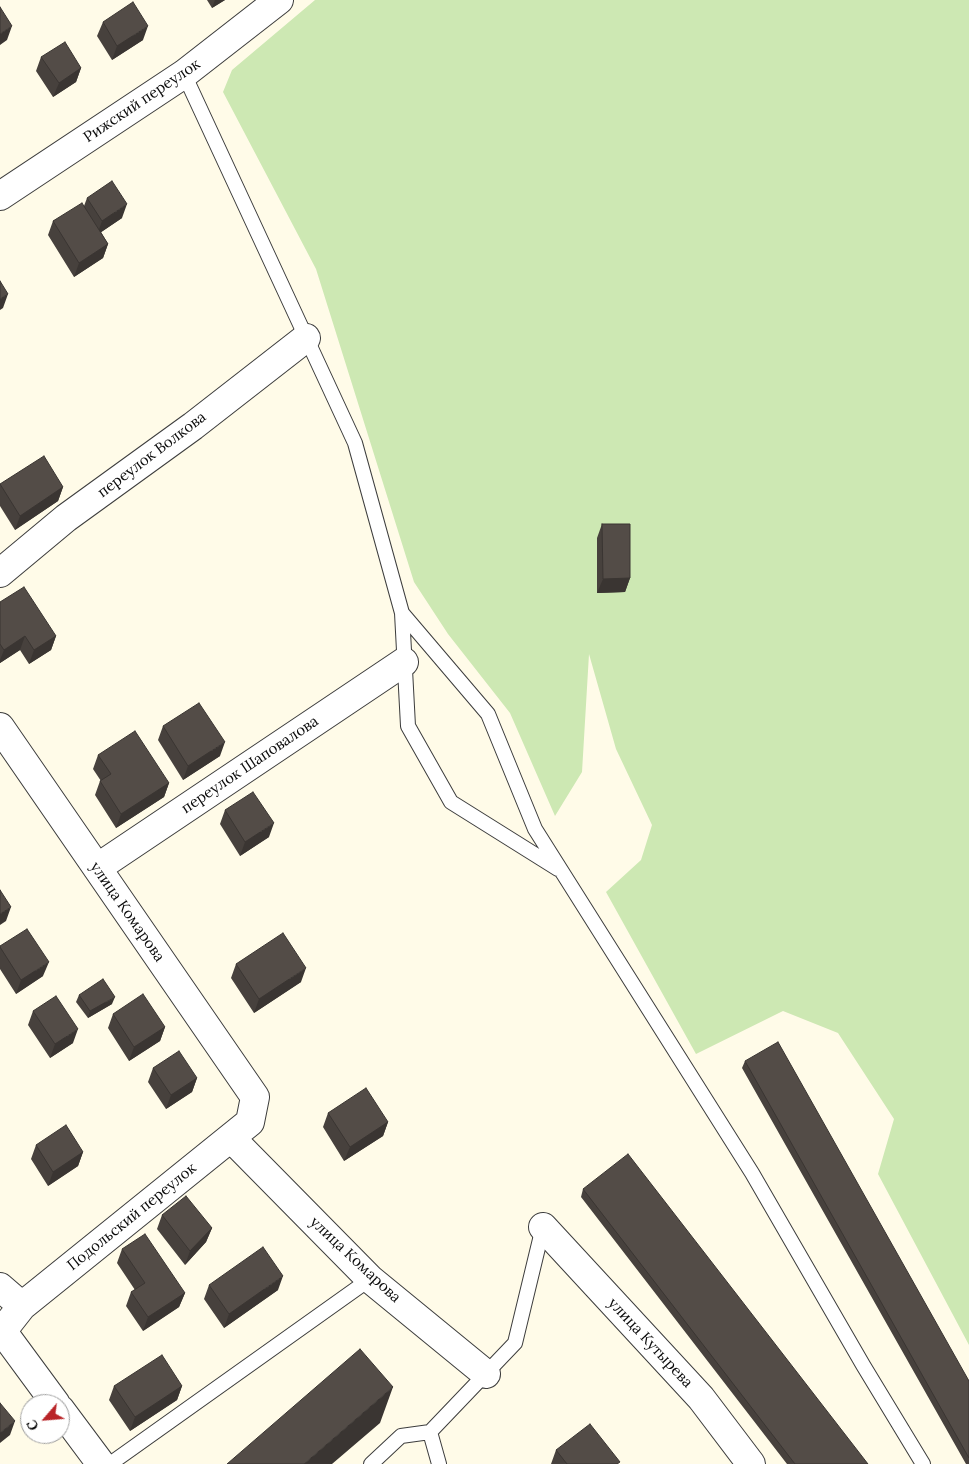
<!DOCTYPE html>
<meta charset="utf-8">
<style>
body{margin:0}
#map{position:relative;width:969px;height:1464px;overflow:hidden;background:#fffbe8;font-family:Lora,serif}
canvas{display:block}
.north{position:absolute;left:20px;top:1394px;width:50px;height:50px;box-sizing:border-box;background:#fff;border:1px solid #9d9d9d;border-radius:50%;rotate:243deg;font-size:14px;font-weight:700;line-height:20px;text-align:center;color:#0a0a0a}
.north::after{content:'';display:block;margin:auto;width:18px;height:22px;background:#b92428;clip-path:polygon(50% 0,100% 100%,50% 72%,0 100%)}
</style>
<div id="map">
<canvas width="969" height="1464"></canvas>
<div class="north">С</div>
</div>
<script>
const ctx = document.querySelector('canvas').getContext('2d');
ctx.lineJoin = 'round';
function fillPath(path, color) { ctx.fillStyle = color; ctx.fill(path, 'evenodd'); }
const poly = rows => new Path2D(rows.map(r => 'M' + r).join(''));
function trace(path, color, width, dash) { ctx.strokeStyle = color; ctx.lineWidth = width; ctx.lineCap = dash ? 'butt' : 'round'; ctx.setLineDash(dash || []); ctx.stroke(path); }
function drawText(font, color, halo, rows, align = 'center') {
  ctx.font = font + ' Lora,serif'; ctx.lineWidth = 5; ctx.setLineDash([]); ctx.textBaseline = 'middle'; ctx.strokeStyle = halo; ctx.fillStyle = color; for (const [text, x, y, turn = 0] of rows) {
    ctx.save(); ctx.translate(x, y); ctx.rotate((+turn || 0) * Math.PI / 180); ctx.textAlign = isNaN(turn) ? turn : align; if (halo) ctx.strokeText(text, 0, 0); ctx.fillText(text, 0, 0); ctx.restore();
  }
}
fillPath(poly([
 [315,0,969,0,969,1345,878,1174,894,1119,838,1033,783,1011,696,1054,606,892,641,860,652,825,616,749,589,654,582,772,555,816,510,713,448,634,414,582,316,269,223,92,232,70]
]), '#cde8b3');
const service = poly([
 [184,74,355,443,402,613,488,714,535,829,752,1173,863,1365,923,1464],
 [402,613,408,726,451,802,558,869],
 [110,1464,370,1279],
 [371,1464,401,1436,430,1432],
 [439,1464,430,1432,515,1343,543,1227]
]);
const minor = poly([
 [0,196,184,74,279,0],
 [0,573,66,518,193,426,306,338],
 [0,727,255,1097,250,1122,22,1306,0,1334],
 [97,868,404,662],
 [231,1138,370,1279,486,1374],
 [543,1227,701,1398,751,1464],
 [0,1287,22,1306],
 [3,1332,56,1404],
 [60,1409,101,1464]
]);
trace(service, '#3d3d3d', 16);
trace(minor, '#3d3d3d', 30);
trace(service, '#fff', 14);
trace(minor, '#fff', 28);
fillPath(poly([
 [207,0,225,0,212,8],
 [103,22,143,40,112,60,97,36],
 [41,57,81,68,76,82,53,97,36,71],
 [87,198,122,218,101,232,108,244,103,258,74,277,48,235,53,221,84,206],
 [0,484,63,487,58,501,15,530,0,506],
 [602,524,630,578,625,592,597,593,597,538],
 [0,602,56,636,51,650,29,664,20,650,0,663],
 [163,726,220,756,183,780,158,740],
 [98,755,169,783,164,797,116,828,95,795,100,781,101,781,93,769],
 [225,810,269,837,240,856,220,824],
 [0,946,43,976,16,994,0,969],
 [236,964,301,982,254,1013,231,978],
 [79,995,112,1004,88,1018,76,1002],
 [33,1011,73,1043,50,1058,28,1025],
 [113,1014,165,1027,160,1041,129,1061,108,1028],
 [745,1061,969,1381,969,1464,966,1464,742,1068],
 [153,1068,197,1078,192,1092,166,1109,148,1082],
 [328,1113,388,1122,383,1136,344,1161,323,1127],
 [36,1145,83,1152,78,1166,48,1186,31,1159],
 [583,1189,868,1464,787,1464,581,1197],
 [162,1215,212,1228,206,1242,185,1265,157,1229],
 [122,1249,185,1293,179,1307,143,1331,126,1306,131,1292,135,1290,117,1263],
 [209,1285,278,1290,224,1328,204,1299],
 [114,1386,182,1386,177,1400,130,1431,109,1400],
 [556,1450,619,1464,551,1464]
]), '#47413d');
fillPath(poly([
 [215,0,225,0,212,8],
 [12,26,7,40,0,45,0,34],
 [148,26,143,40,112,60,117,46],
 [81,68,76,82,53,97,59,83],
 [127,204,122,218,97,235,102,221],
 [108,244,103,258,74,277,79,263],
 [8,294,3,308,0,310,0,299],
 [63,487,58,501,15,530,20,516],
 [630,578,625,592,597,593,603,579],
 [25,636,20,650,0,663,0,660,4,650],
 [56,636,51,650,29,664,34,650],
 [225,742,220,756,183,780,188,766],
 [169,783,164,797,116,828,121,814],
 [274,823,269,837,240,856,245,842],
 [11,907,6,921,0,925,0,914],
 [49,962,43,976,16,994,21,980],
 [306,968,301,982,254,1013,259,999],
 [115,997,112,1004,88,1018,90,1011],
 [165,1027,160,1041,129,1061,134,1047],
 [78,1029,73,1043,50,1058,55,1044],
 [197,1078,192,1092,166,1109,171,1095],
 [388,1122,383,1136,344,1161,350,1147],
 [83,1152,78,1166,48,1186,53,1172],
 [212,1228,206,1242,185,1265,190,1251],
 [283,1276,278,1290,224,1328,229,1314],
 [185,1293,179,1307,143,1331,148,1317],
 [182,1386,177,1400,130,1431,135,1417],
 [393,1387,380,1423,332,1464,304,1464],
 [15,1421,10,1435,0,1443,0,1433]
]), '#3a3532');
const building = poly([
 [133,2,148,26,117,46,103,22,133,2],
 [0,7,12,26,0,34,0,7],
 [65,42,81,68,59,83,41,57,65,42],
 [112,181,127,204,102,221,87,198,112,181],
 [82,203,108,244,79,263,53,221,82,203],
 [0,281,8,294,0,299,0,281],
 [44,456,63,487,20,516,0,484,44,456],
 [602,524,630,524,630,578,603,579,602,524],
 [24,587,56,636,34,650,25,636,4,650,0,644,0,602,24,587],
 [199,703,225,742,188,766,163,726,199,703],
 [135,731,169,783,121,814,100,781,111,774,98,755,135,731],
 [253,792,274,823,245,842,225,810,253,792],
 [0,890,11,907,0,914,0,890],
 [27,929,49,962,21,980,0,947,0,946,27,929],
 [283,933,306,968,259,999,236,964,283,933],
 [103,979,115,997,90,1011,79,995,103,979],
 [143,994,165,1027,134,1047,113,1014,143,994],
 [56,996,78,1029,55,1044,33,1011,56,996],
 [778,1042,969,1381,969,1458,745,1061,778,1042],
 [179,1051,197,1078,171,1095,153,1068,179,1051],
 [366,1088,388,1122,350,1147,328,1113,366,1088],
 [66,1125,83,1152,53,1172,36,1145,66,1125],
 [628,1154,868,1464,795,1464,583,1189,628,1154],
 [186,1196,212,1228,190,1251,162,1215,186,1196],
 [145,1234,185,1293,148,1317,131,1292,145,1283,122,1249,145,1234],
 [263,1247,283,1276,229,1314,209,1285,263,1247],
 [360,1349,393,1387,304,1464,227,1464,360,1349],
 [162,1355,182,1386,135,1417,114,1386,162,1355],
 [0,1403,15,1421,0,1433,0,1403],
 [590,1424,620,1462,617,1464,567,1464,556,1450,590,1424]
]);
fillPath(building, '#534c47');
trace(building, '#3a3532', 1);
drawText('15px', '#0a0a0a', '#fff', [
 ["Рижский переулок",142,101,-34],
 ["переулок Волкова",152,455,-37],
 ["переулок Шаповалова",250,765,-34],
 ["улица Комарова",127,912,55],
 ["Подольский переулок",132,1217,-39],
 ["улица Комарова",355,1260,43],
 ["улица Кутырева",650,1343,47]
]);
</script>
